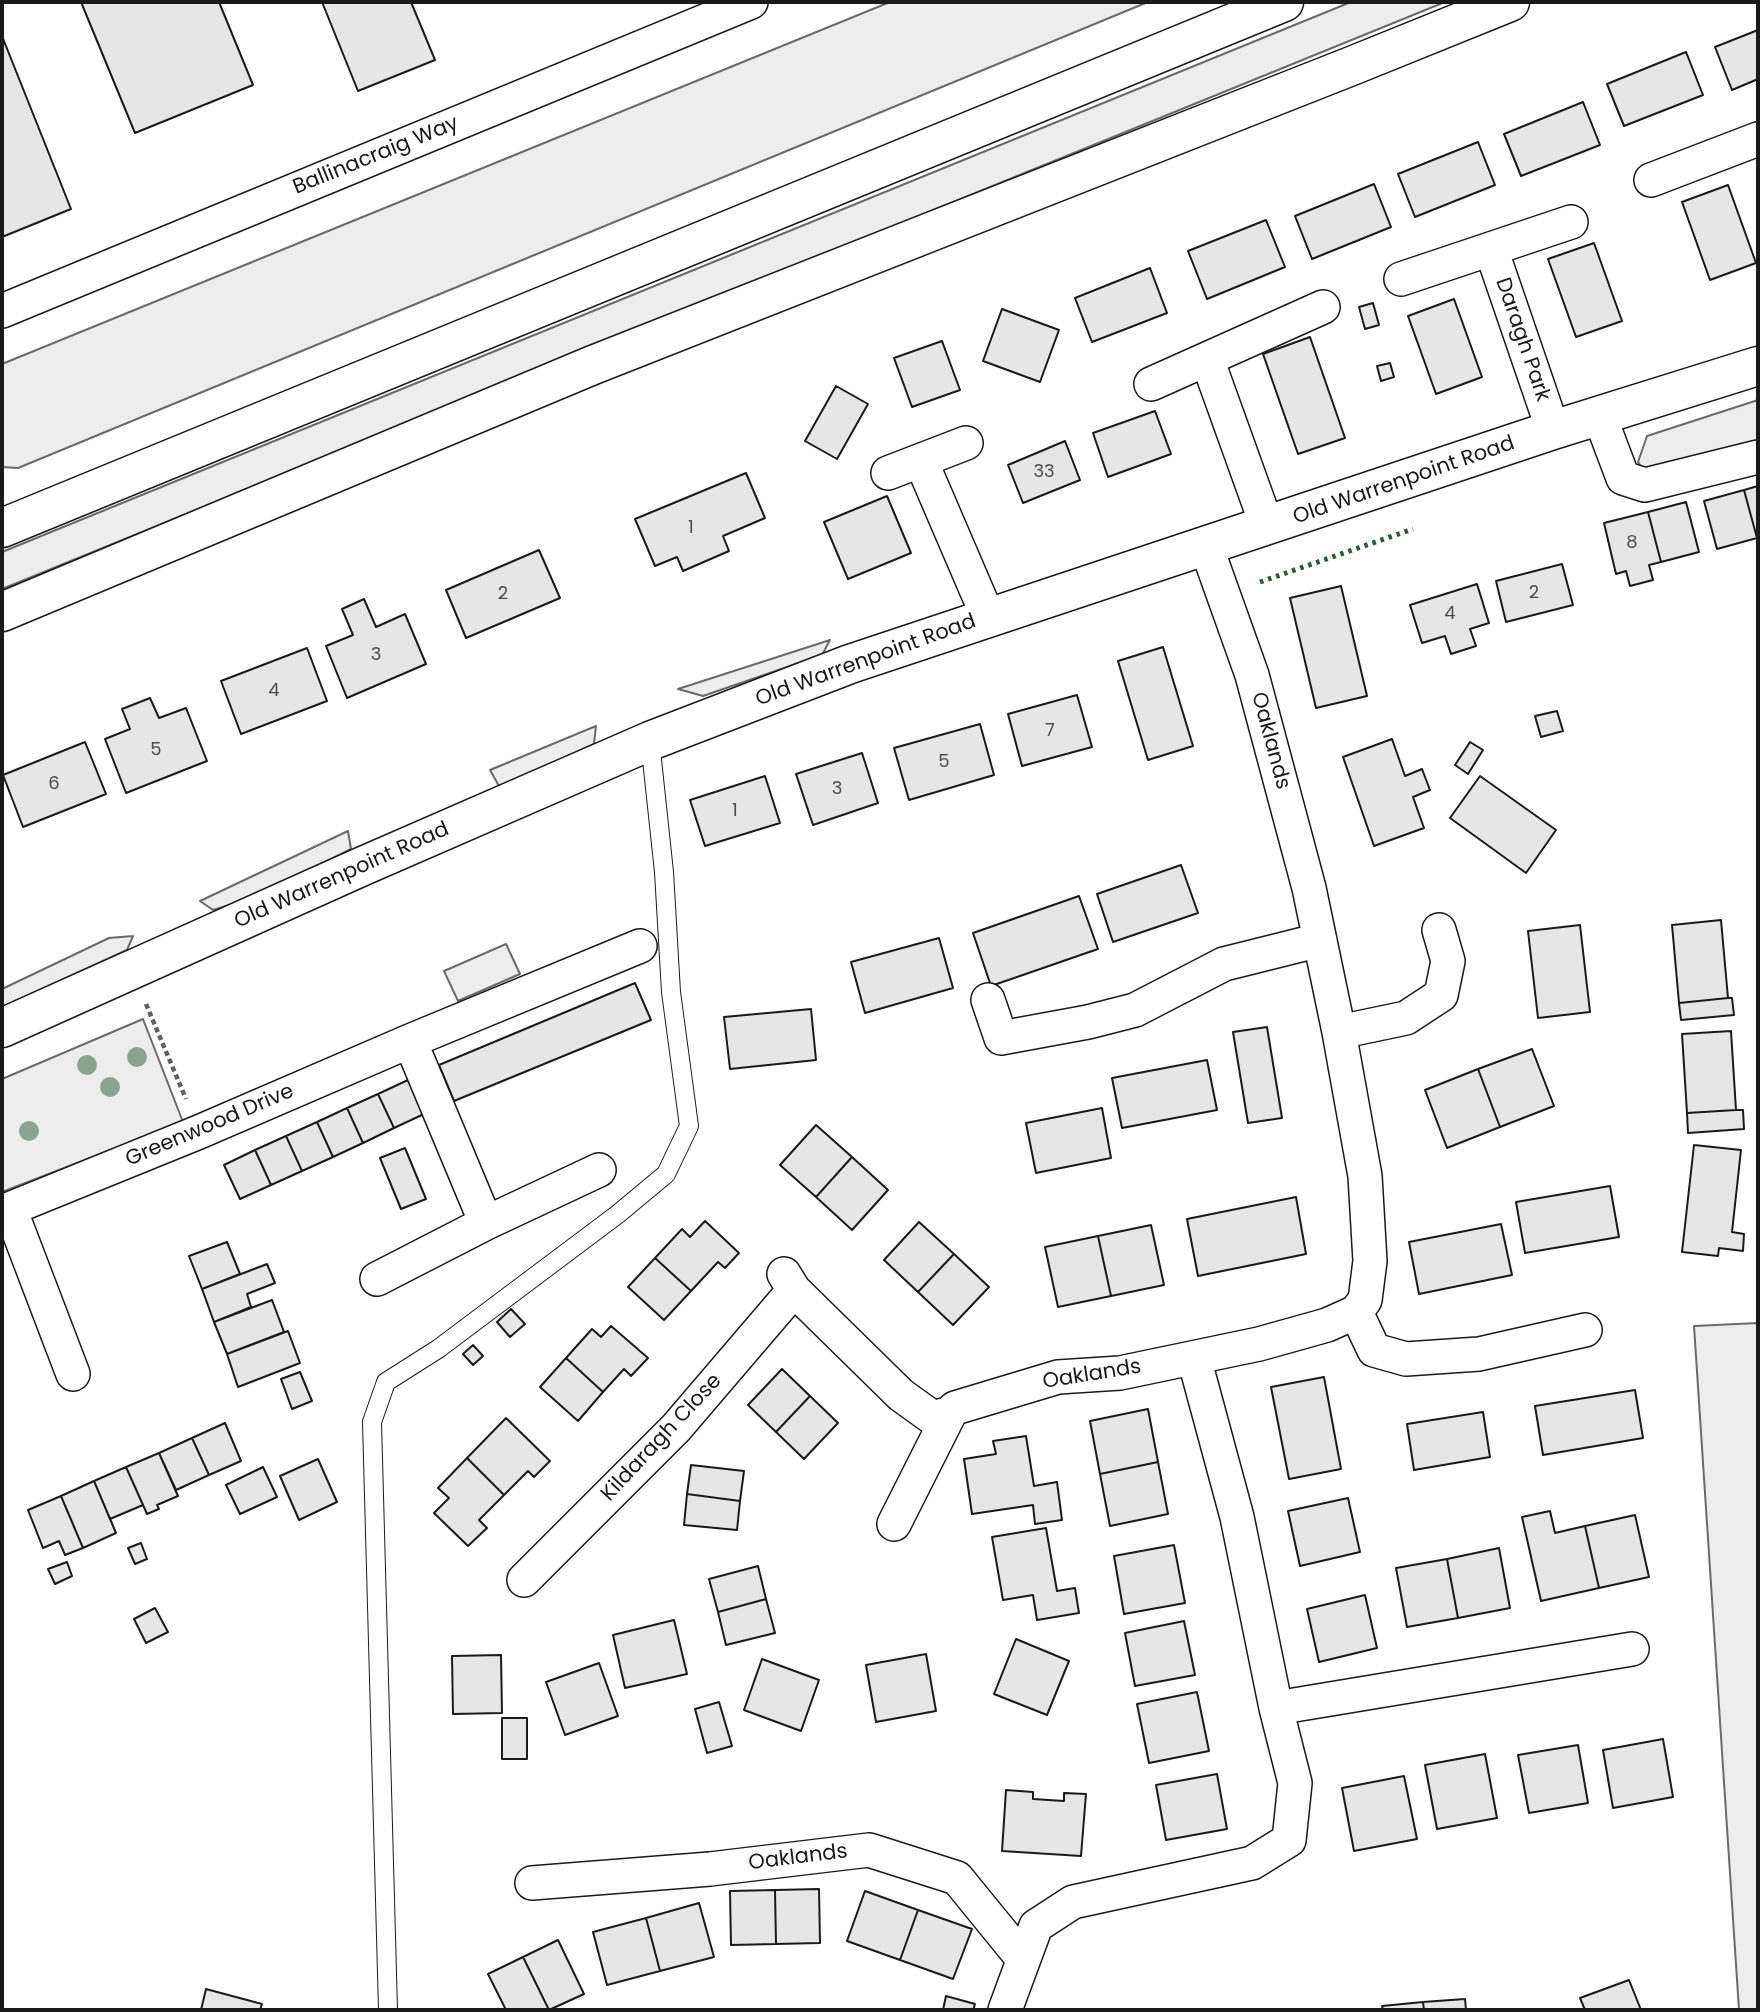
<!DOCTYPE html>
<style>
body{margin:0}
#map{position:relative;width:1760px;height:2012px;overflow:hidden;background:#fff;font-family:Poppins,sans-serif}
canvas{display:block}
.frame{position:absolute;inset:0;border:4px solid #1a1a1a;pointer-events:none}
</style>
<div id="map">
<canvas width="1760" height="2012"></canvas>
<div class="frame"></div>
</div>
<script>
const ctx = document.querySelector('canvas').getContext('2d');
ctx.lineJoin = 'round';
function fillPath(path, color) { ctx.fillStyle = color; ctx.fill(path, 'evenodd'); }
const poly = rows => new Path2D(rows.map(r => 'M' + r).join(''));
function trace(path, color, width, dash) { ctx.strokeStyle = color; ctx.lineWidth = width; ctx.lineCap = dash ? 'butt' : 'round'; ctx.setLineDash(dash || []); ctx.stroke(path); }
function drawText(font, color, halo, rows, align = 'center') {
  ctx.font = font + ' Poppins,sans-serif'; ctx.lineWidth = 5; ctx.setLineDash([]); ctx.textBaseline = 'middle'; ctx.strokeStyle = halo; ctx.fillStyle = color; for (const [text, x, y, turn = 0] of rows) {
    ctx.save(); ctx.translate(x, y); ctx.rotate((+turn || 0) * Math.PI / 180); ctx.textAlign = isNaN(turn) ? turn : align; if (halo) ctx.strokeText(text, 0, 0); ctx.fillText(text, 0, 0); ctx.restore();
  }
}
const built = poly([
 [890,2,1148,2,18,468,2,467,2,364,890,2],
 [1351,2,1445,2,2,589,2,552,1351,2],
 [1758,400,1758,443,1645,473,1638,462,1647,436,1758,400],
 [830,640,822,655,703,696,678,689,830,640],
 [596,726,594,744,512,782,499,786,490,770,596,726],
 [348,831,351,849,259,896,213,910,200,901,348,831],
 [133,936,127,950,2,1007,2,989,109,938,133,936],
 [506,944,520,974,458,1001,444,971,506,944],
 [143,1019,183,1122,2,1192,2,1079,143,1019],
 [1758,1323,1758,2010,1739,2010,1694,1326,1758,1323]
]);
fillPath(built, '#ededed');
trace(built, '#6a6a6a', 2);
const building = poly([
 [81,2,219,2,253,85,135,133,81,2],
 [322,2,411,2,435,60,358,91,322,2],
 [1758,30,1758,79,1732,90,1715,47,1758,30],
 [2,36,71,209,2,237,2,36],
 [1686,52,1703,95,1624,126,1607,84,1686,52],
 [1583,102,1600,145,1521,176,1504,134,1583,102],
 [1478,142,1495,185,1415,217,1398,174,1478,142],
 [1374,184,1391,227,1312,259,1295,216,1374,184],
 [1728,185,1756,263,1710,280,1682,202,1728,185],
 [1266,220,1285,267,1207,299,1188,251,1266,220],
 [1594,243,1622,321,1576,337,1548,259,1594,243],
 [1150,268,1167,313,1092,342,1075,298,1150,268],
 [1454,299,1482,377,1436,394,1408,316,1454,299],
 [1373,303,1379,325,1365,329,1359,307,1373,303],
 [1002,309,1059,330,1040,382,983,361,1002,309],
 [1310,337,1345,438,1298,454,1263,354,1310,337],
 [942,341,960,390,912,407,894,358,942,341],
 [1390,363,1394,377,1381,381,1377,366,1390,363],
 [836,386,868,404,837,459,805,441,836,386],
 [1155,411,1171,454,1108,477,1093,433,1155,411],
 [1065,441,1080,480,1023,503,1008,465,1065,441],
 [746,473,765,518,723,536,729,551,683,571,677,557,655,566,635,519,746,473],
 [1758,486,1758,538,1757,538,1744,490,1758,486],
 [1744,490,1757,538,1717,549,1704,501,1744,490],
 [887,496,911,553,848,579,824,522,887,496],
 [1686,502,1699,552,1661,562,1648,512,1686,502],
 [1648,512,1661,562,1649,565,1653,580,1630,586,1626,571,1616,574,1604,523,1648,512],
 [539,550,560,598,466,638,446,590,539,550],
 [1562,564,1573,605,1506,622,1496,581,1562,564],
 [1477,584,1489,623,1470,629,1476,646,1451,654,1445,636,1422,643,1410,605,1477,584],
 [1341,586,1367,696,1316,708,1290,598,1341,586],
 [364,599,376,627,405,614,426,664,347,698,326,646,353,635,342,609,364,599],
 [1163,647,1193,746,1148,760,1118,661,1163,647],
 [307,648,327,701,241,734,221,681,307,648],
 [1077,695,1092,747,1022,766,1008,714,1077,695],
 [150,698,159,718,186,708,207,761,126,793,105,739,130,729,122,709,150,698],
 [1557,711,1563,731,1541,737,1535,716,1557,711],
 [980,724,994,775,909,800,894,748,980,724],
 [1392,739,1405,776,1422,769,1430,790,1413,797,1424,828,1374,846,1343,757,1392,739],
 [85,742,106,794,23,827,3,775,85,742],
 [1470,742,1483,750,1468,774,1455,765,1470,742],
 [862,753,878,803,813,825,796,774,862,753],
 [765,776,780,823,705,846,690,800,765,776],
 [1480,776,1556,830,1526,873,1450,818,1480,776],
 [1181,865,1198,913,1113,942,1097,894,1181,865],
 [1079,896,1098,949,991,986,973,933,1079,896],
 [1721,920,1728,998,1679,1003,1672,925,1721,920],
 [1580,925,1590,1012,1538,1018,1528,931,1580,925],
 [939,938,953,988,865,1013,851,962,939,938],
 [635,983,651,1020,454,1101,439,1065,635,983],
 [1728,998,1732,998,1734,1015,1681,1020,1679,1003,1728,998],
 [811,1009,816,1060,730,1069,724,1017,811,1009],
 [1267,1027,1282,1118,1248,1123,1233,1032,1267,1027],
 [1731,1031,1736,1110,1687,1113,1682,1034,1731,1031],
 [1532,1049,1554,1106,1500,1127,1478,1069,1532,1049],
 [1207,1060,1217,1110,1122,1128,1112,1078,1207,1060],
 [1478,1069,1500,1127,1447,1148,1425,1090,1478,1069],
 [408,1080,424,1114,394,1128,378,1094,408,1080],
 [378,1094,394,1128,363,1143,347,1108,378,1094],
 [347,1108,363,1143,333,1157,317,1122,347,1108],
 [1102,1108,1111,1158,1036,1173,1026,1123,1102,1108],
 [1736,1110,1743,1110,1744,1129,1688,1133,1687,1113,1736,1110],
 [317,1122,333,1157,302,1171,286,1136,317,1122],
 [816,1125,852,1157,816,1197,780,1165,816,1125],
 [286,1136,302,1171,271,1185,255,1150,286,1136],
 [1694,1145,1741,1150,1732,1232,1744,1234,1743,1251,1719,1248,1718,1256,1682,1252,1694,1145],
 [405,1148,426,1199,401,1209,380,1158,405,1148],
 [255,1150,271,1185,240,1199,224,1165,255,1150],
 [852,1157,888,1190,852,1230,816,1197,852,1157],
 [1610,1186,1619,1237,1525,1253,1516,1202,1610,1186],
 [1296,1197,1306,1254,1198,1276,1187,1219,1296,1197],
 [705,1221,739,1253,725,1268,718,1262,691,1291,655,1258,682,1229,690,1237,705,1221],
 [919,1222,954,1254,918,1292,884,1260,919,1222],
 [1501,1224,1512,1275,1419,1294,1409,1242,1501,1224],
 [1151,1225,1164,1285,1111,1296,1098,1236,1151,1225],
 [1098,1236,1111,1296,1058,1307,1045,1247,1098,1236],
 [227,1242,240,1274,202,1289,189,1256,227,1242],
 [954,1254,989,1287,953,1325,918,1292,954,1254],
 [655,1258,691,1291,664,1320,628,1287,655,1258],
 [267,1264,275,1283,247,1294,251,1307,214,1322,202,1289,267,1264],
 [272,1300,284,1332,227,1354,214,1322,272,1300],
 [511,1309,525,1324,510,1337,497,1322,511,1309],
 [611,1326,648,1358,631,1376,624,1369,603,1392,566,1358,592,1329,601,1337,611,1326],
 [288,1331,300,1363,238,1387,227,1354,288,1331],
 [473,1345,483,1356,473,1365,463,1354,473,1345],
 [566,1358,603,1392,578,1421,540,1387,566,1358],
 [782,1369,810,1396,776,1432,748,1405,782,1369],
 [300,1372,312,1401,292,1409,281,1379,300,1372],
 [1324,1377,1341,1469,1289,1479,1271,1387,1324,1377],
 [1635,1390,1643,1438,1543,1455,1535,1406,1635,1390],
 [810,1396,838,1423,804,1459,776,1432,810,1396],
 [1148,1409,1158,1462,1100,1474,1090,1421,1148,1409],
 [1483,1412,1490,1457,1414,1470,1407,1424,1483,1412],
 [506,1418,550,1461,534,1477,528,1471,504,1495,467,1458,506,1418],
 [225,1423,241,1461,209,1475,192,1438,225,1423],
 [1026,1436,1034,1486,1057,1482,1062,1520,1035,1524,1033,1505,972,1514,964,1459,996,1454,993,1441,1026,1436],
 [192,1438,209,1475,176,1490,159,1453,192,1438],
 [159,1453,178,1496,157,1505,159,1509,147,1514,126,1467,159,1453],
 [467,1458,504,1495,479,1520,487,1528,468,1546,434,1513,449,1498,438,1488,467,1458],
 [318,1459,337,1502,299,1520,280,1476,318,1459],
 [1158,1462,1168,1514,1110,1526,1100,1474,1158,1462],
 [691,1465,744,1471,740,1501,687,1494,691,1465],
 [126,1467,143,1505,110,1519,94,1481,126,1467],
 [263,1467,277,1497,240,1514,226,1485,263,1467],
 [94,1481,116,1533,83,1548,61,1496,94,1481],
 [687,1494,740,1501,737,1530,684,1525,687,1494],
 [61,1496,83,1548,65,1555,59,1541,43,1548,28,1510,61,1496],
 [1348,1498,1360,1552,1300,1566,1288,1511,1348,1498],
 [1550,1511,1555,1533,1585,1526,1599,1588,1541,1601,1522,1517,1550,1511],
 [1635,1515,1649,1577,1599,1588,1585,1526,1635,1515],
 [1046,1528,1057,1591,1075,1588,1079,1613,1037,1620,1033,1595,1003,1600,992,1537,1046,1528],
 [141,1543,147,1559,135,1564,128,1548,141,1543],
 [1174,1545,1185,1603,1124,1614,1114,1556,1174,1545],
 [1499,1548,1510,1608,1458,1618,1447,1559,1499,1548],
 [1447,1559,1458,1618,1407,1627,1396,1568,1447,1559],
 [67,1562,72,1576,55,1584,48,1569,67,1562],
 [758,1566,766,1599,718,1612,709,1579,758,1566],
 [1365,1595,1377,1648,1319,1662,1307,1609,1365,1595],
 [766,1599,775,1633,726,1645,718,1612,766,1599],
 [155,1608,168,1632,146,1643,134,1619,155,1608],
 [674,1620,687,1674,625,1688,613,1635,674,1620],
 [1184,1621,1195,1675,1135,1686,1125,1633,1184,1621],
 [1016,1639,1069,1661,1047,1715,994,1694,1016,1639],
 [926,1654,936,1711,876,1722,866,1665,926,1654],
 [501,1655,502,1713,453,1714,452,1656,501,1655],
 [762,1659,819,1680,801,1731,744,1710,762,1659],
 [599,1663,618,1716,565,1735,546,1682,599,1663],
 [1197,1692,1209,1751,1149,1763,1137,1704,1197,1692],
 [719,1702,732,1746,707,1753,695,1709,719,1702],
 [502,1718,527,1718,527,1759,502,1759,502,1718],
 [1663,1739,1673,1797,1613,1808,1603,1750,1663,1739],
 [1578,1745,1588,1803,1529,1813,1518,1755,1578,1745],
 [1485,1754,1497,1818,1437,1829,1425,1765,1485,1754],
 [1217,1774,1227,1829,1166,1840,1156,1785,1217,1774],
 [1404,1776,1417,1839,1354,1851,1342,1788,1404,1776],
 [1006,1790,1033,1792,1033,1799,1064,1801,1064,1793,1086,1794,1081,1856,1002,1851,1006,1790],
 [819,1889,820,1943,776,1944,775,1890,819,1889],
 [775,1890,776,1944,731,1945,730,1891,775,1890],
 [865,1891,918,1910,900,1960,847,1941,865,1891],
 [699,1903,714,1957,660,1971,646,1918,699,1903],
 [918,1910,972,1929,953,1979,900,1960,918,1910],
 [646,1918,660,1971,607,1985,593,1932,646,1918],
 [558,1940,584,1994,549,2010,523,1957,558,1940],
 [523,1957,549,2010,506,2010,488,1974,523,1957],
 [1629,1980,1641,2010,1585,2010,1580,1998,1629,1980],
 [206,1989,262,2004,260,2010,201,2010,206,1989],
 [946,1996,975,2004,973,2010,943,2010,946,1996],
 [1465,1999,1466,2010,1424,2010,1423,2002,1465,1999],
 [1423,2002,1424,2010,1383,2010,1382,2006,1423,2002]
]);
fillPath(building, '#e6e6e6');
trace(building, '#1a1a1a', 2);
const service = poly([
 [388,2010,372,1422,386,1382,438,1349,618,1214,666,1174,689,1126,671,992,664,872,650,741]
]);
const minor = poly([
 [1651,180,1758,139],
 [1491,249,1553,430],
 [1401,279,1571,222],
 [2,311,751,2],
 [1207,359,1267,526],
 [1151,384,1323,307],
 [1600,417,1623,478,1645,485,1758,457],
 [921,461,988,617],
 [888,473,966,443],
 [988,1000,1001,1038,1088,1022,1135,1010,1224,964,1320,940],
 [1339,1032,1406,1018,1441,995,1448,961,1439,930],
 [410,1041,486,1223],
 [10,1209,73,1374],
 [2,1212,199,1132,410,1041,640,946],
 [784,1274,794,1290,901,1395,933,1418,950,1413],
 [377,1279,486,1223,599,1170],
 [1356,1312,1374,1350,1406,1359,1479,1354,1585,1330],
 [894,1524,950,1413,955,1408,1058,1377,1120,1373,1259,1344,1327,1325,1356,1312,1365,1300,1370,1261,1365,1176,1339,1032,1309,888,1252,675,1206,546],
 [524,1580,676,1428,794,1290],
 [1276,1708,1632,1649],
 [532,1883,710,1869,869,1850,957,1878,1023,1959],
 [1005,2010,1036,1926,1073,1902,1252,1863,1289,1840,1295,1783,1276,1708,1237,1517,1194,1358]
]);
const tertiary = poly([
 [2,1028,363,866,650,741,850,664,1553,430,1758,366]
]);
const trunk = poly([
 [2,528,1284,2],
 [2,612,593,365,1354,65,1510,2]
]);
trace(service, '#1a1a1a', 20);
trace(minor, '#1a1a1a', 36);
trace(tertiary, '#1a1a1a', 41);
trace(trunk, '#1a1a1a', 41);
trace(poly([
 [146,1004,186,1099]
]), '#5f5f5f', 4.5, [5, 3.5]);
trace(service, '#fff', 18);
trace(minor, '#fff', 33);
trace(tertiary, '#fff', 38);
trace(trunk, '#fff', 38);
trace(poly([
 [1260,582,1413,529]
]), '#2b5a34', 5, [3.5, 5]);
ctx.fillStyle = '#8aa48f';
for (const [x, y] of [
 [137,1057],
 [87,1065],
 [110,1087],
 [29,1131]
]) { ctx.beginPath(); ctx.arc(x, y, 10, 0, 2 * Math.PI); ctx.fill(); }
drawText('18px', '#4d4d4d', null, [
 ["33",1044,472],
 ["1",691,528],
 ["8",1632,543],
 ["2",1534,593],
 ["2",503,594],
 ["4",1450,614],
 ["3",376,655],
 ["4",274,691],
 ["7",1050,731],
 ["5",156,750],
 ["5",944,762],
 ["6",54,784],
 ["3",837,789],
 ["1",735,811]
]);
drawText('21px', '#1a1a1a', '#fff', [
 ["Ballinacraig Way",376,156,-22],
 ["Daragh Park",1522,340,71],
 ["Old Warrenpoint Road",1404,481,-19],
 ["Old Warrenpoint Road",866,661,-20],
 ["Oaklands",1270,741,75],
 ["Old Warrenpoint Road",342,876,-24],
 ["Greenwood Drive",210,1126,-23],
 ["Oaklands",1092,1375,-9],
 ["Kildaragh Close",662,1438,-47],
 ["Oaklands",798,1858,-7]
]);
</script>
